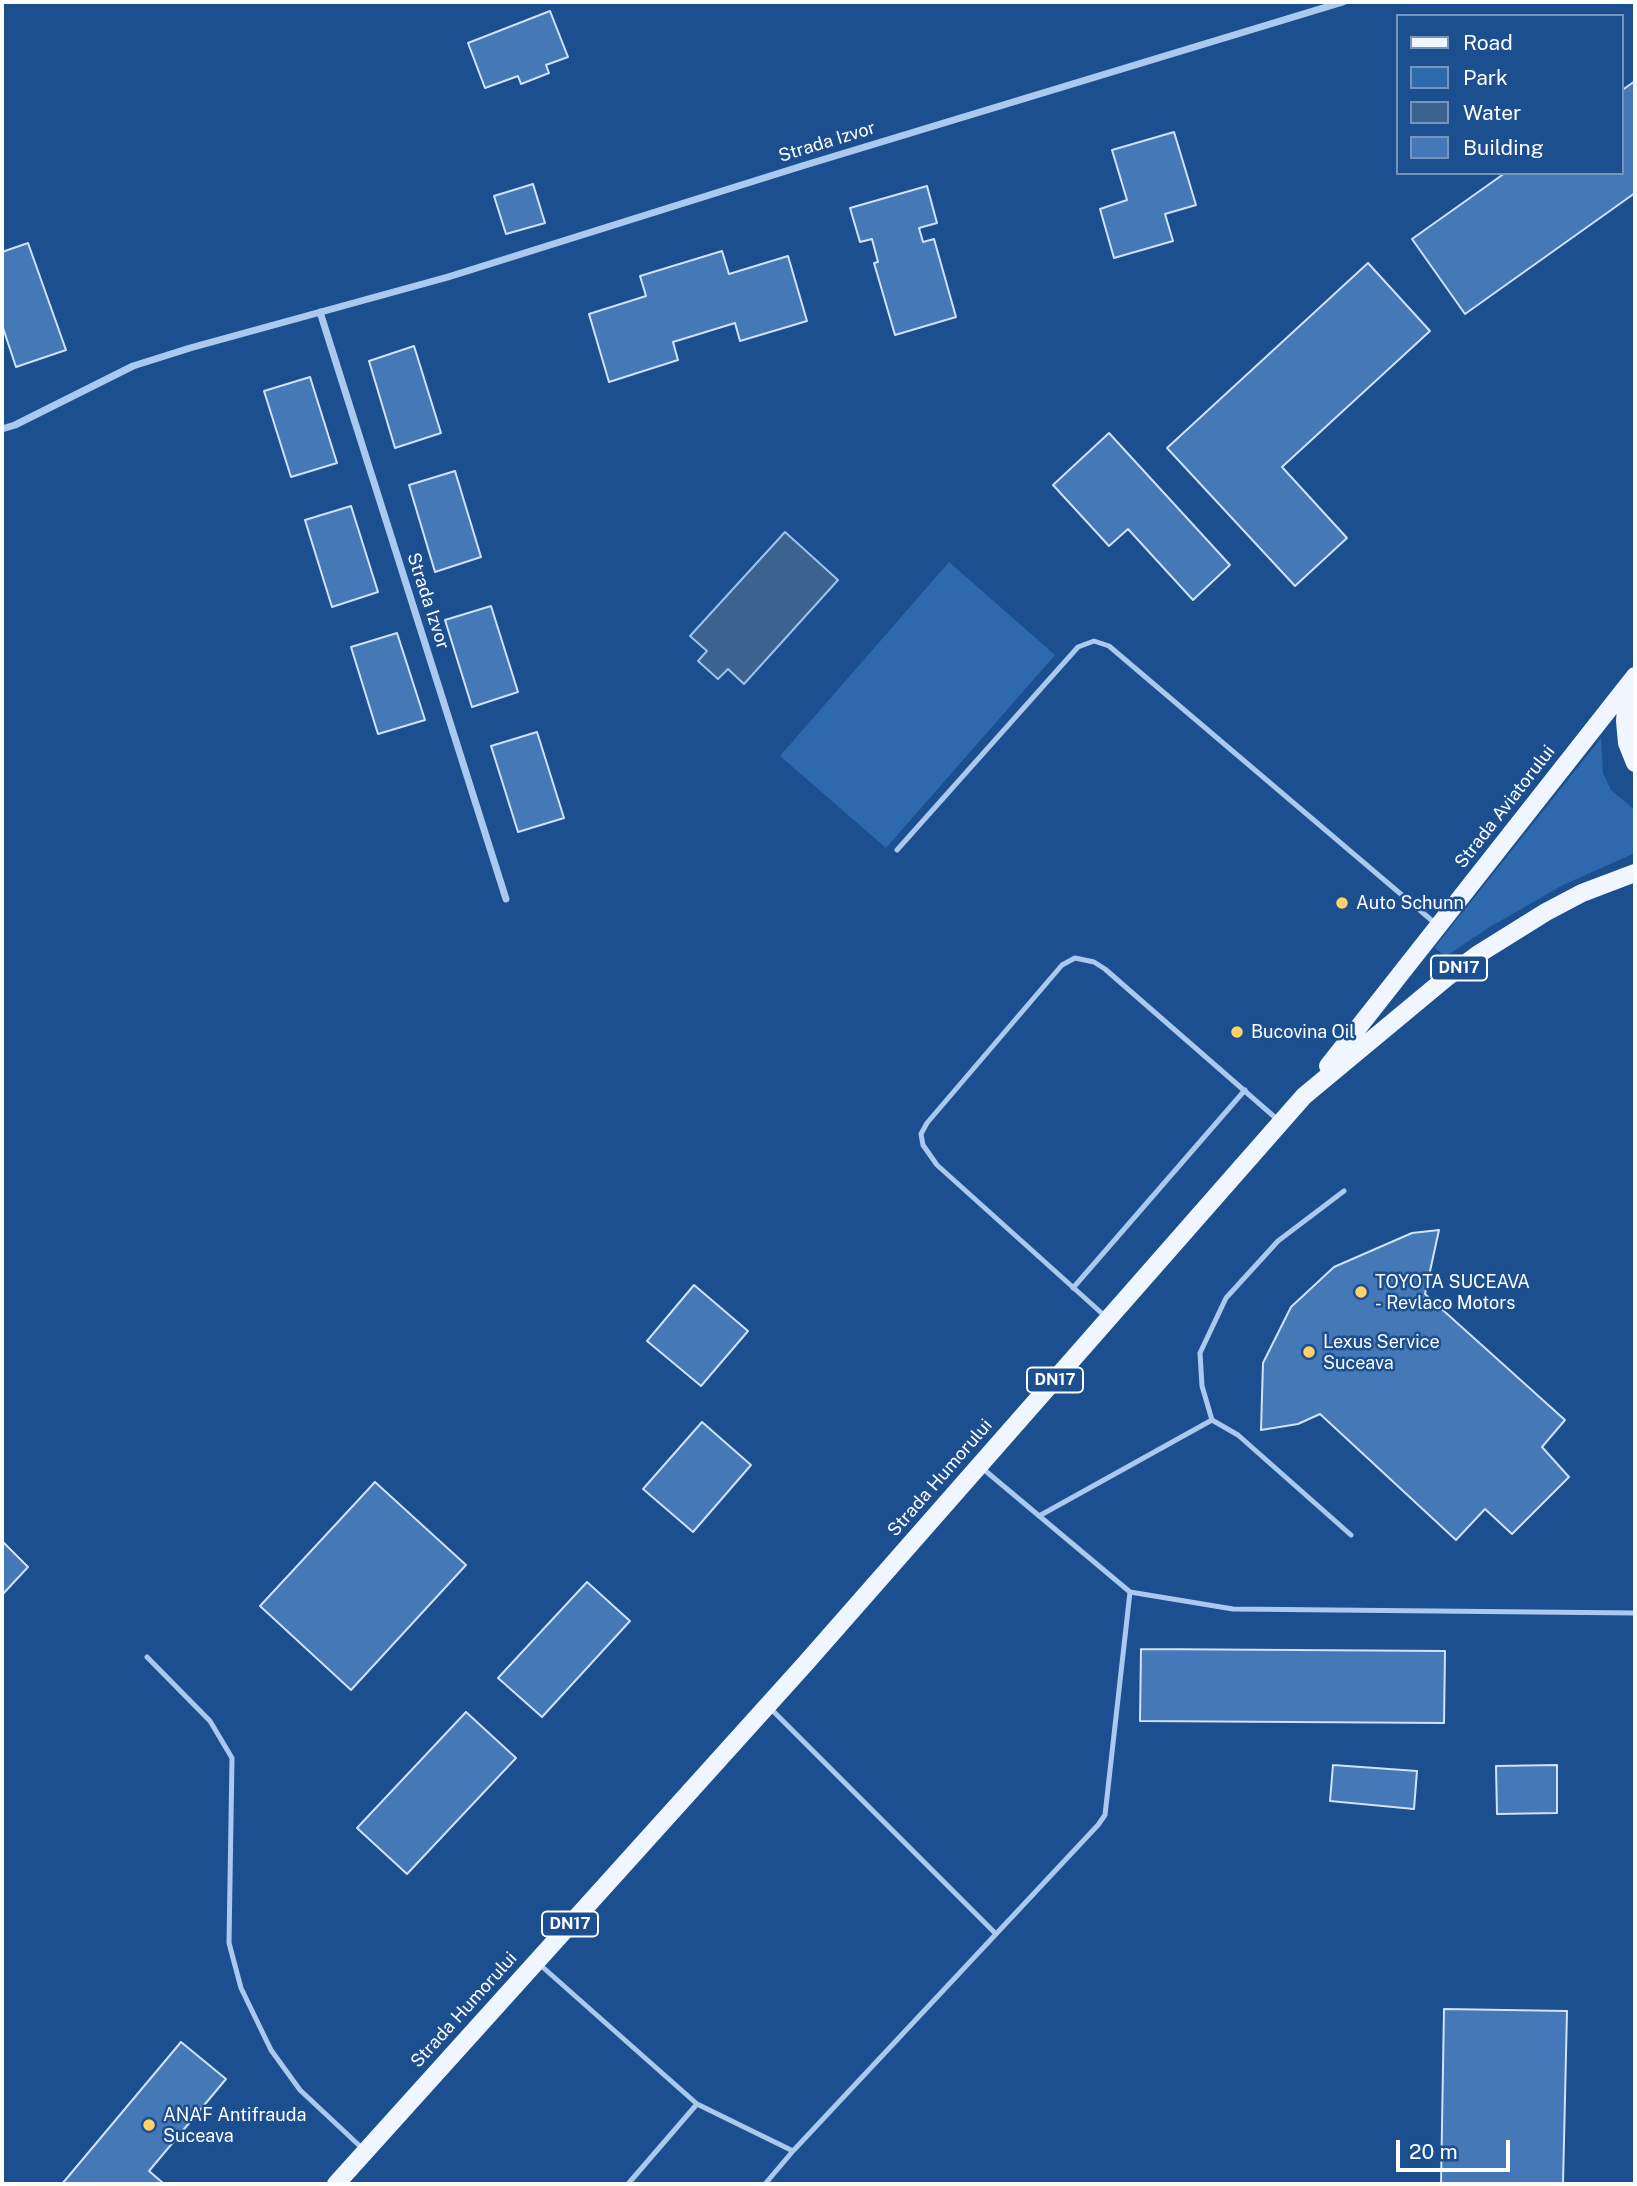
<!DOCTYPE html>
<style>
body{margin:0}
#map{position:relative;width:1637px;height:2186px;overflow:hidden;background:#1b4f8f;font-family:"Public Sans",sans-serif}
canvas{display:block}
.frame{position:absolute;inset:0;border:4px solid #fff;pointer-events:none}
.legend{position:absolute;left:1396px;top:14px;width:228px;height:161px;box-sizing:border-box;background:#1b4f8f;border:2px solid #7695bc;margin:0;padding:9px 12px;list-style:none;font-size:21px;color:#fff}
.legend li{display:flex;align-items:center;gap:14px;height:35px}
.legend b{width:35px;border:2px solid #7695bc}
.scale{position:absolute;left:1396px;top:2140px;width:114px;height:32px;box-sizing:border-box;border:4px solid #fff;border-top:0;padding-left:9px;font-size:21px;line-height:24px;white-space:nowrap;color:#fff;-webkit-text-stroke:5px #1b4f8f;paint-order:stroke}
</style>
<div id="map">
<canvas width="1637" height="2186"></canvas>
<div class="frame"></div>
<ul class="legend">
<li><b style="height:9px;background:#f0f6ff"></b>Road</li>
<li><b style="height:19px;background:#2e69ad"></b>Park</li>
<li><b style="height:19px;background:#3c6290"></b>Water</li>
<li><b style="height:19px;background:#4478b7"></b>Building</li>
</ul>
<div class="scale">20 m</div>
</div>
<script>
const ctx = document.querySelector('canvas').getContext('2d');
ctx.lineJoin = 'round';
function fillPath(path, color) { ctx.fillStyle = color; ctx.fill(path, 'evenodd'); }
const poly = rows => new Path2D(rows.map(r => 'M' + r).join(''));
function trace(path, color, width, dash) { ctx.strokeStyle = color; ctx.lineWidth = width; ctx.lineCap = dash ? 'butt' : 'round'; ctx.setLineDash(dash || []); ctx.stroke(path); }
function drawText(font, color, halo, rows, align = 'center') {
  ctx.font = font + ' "Public Sans",sans-serif'; ctx.lineWidth = 5; ctx.setLineDash([]); ctx.textBaseline = 'middle'; ctx.strokeStyle = halo; ctx.fillStyle = color; for (const [text, x, y, turn = 0] of rows) {
    ctx.save(); ctx.translate(x, y); ctx.rotate((+turn || 0) * Math.PI / 180); ctx.textAlign = isNaN(turn) ? turn : align; if (halo) ctx.strokeText(text, 0, 0); ctx.fillText(text, 0, 0); ctx.restore();
  }
}
fillPath(poly([
 [949,562,1055,655,886,848,780,756],
 [1601,738,1603,773,1611,790,1635,810,1635,853,1563,885,1488,928,1445,957,1435,947]
]), '#2e69ad');
const water = poly([
 [785,532,838,580,744,684,728,669,718,679,698,661,707,651,690,636,785,532]
]);
fillPath(water, '#3c6290');
trace(water, '#9cc4f0', 2);
const building = poly([
 [550,11,568,57,546,65,549,73,521,84,518,76,485,88,468,43,550,11],
 [1635,81,1635,193,1465,314,1412,239,1505,173,1621,173,1621,91,1635,81],
 [1174,132,1196,205,1165,214,1173,241,1114,258,1100,209,1127,200,1112,150,1174,132],
 [533,184,545,223,506,234,494,196,533,184],
 [927,186,937,223,919,228,923,242,934,239,956,317,895,335,874,263,878,262,872,239,860,242,850,208,927,186],
 [28,243,66,350,16,367,2,325,2,252,28,243],
 [722,251,729,274,788,256,807,321,740,341,735,323,673,342,678,360,609,382,589,314,646,296,640,276,722,251],
 [1368,263,1430,331,1282,467,1347,538,1295,586,1167,448,1368,263],
 [414,346,441,433,395,448,369,361,414,346],
 [310,377,337,463,291,477,264,391,310,377],
 [1109,433,1230,565,1193,600,1128,529,1109,546,1053,485,1109,433],
 [455,471,481,557,435,572,409,485,455,471],
 [351,506,378,592,332,607,305,520,351,506],
 [491,606,518,692,472,707,445,620,491,606],
 [397,633,425,720,378,734,351,647,397,633],
 [537,732,564,818,518,832,491,746,537,732],
 [1439,1230,1425,1294,1565,1420,1542,1447,1569,1477,1512,1534,1485,1509,1456,1540,1320,1414,1298,1424,1261,1430,1263,1363,1291,1307,1334,1267,1412,1233,1439,1230],
 [694,1285,748,1331,701,1386,647,1341,694,1285],
 [702,1422,751,1465,693,1532,643,1489,702,1422],
 [375,1482,466,1565,351,1690,260,1606,375,1482],
 [2,1541,28,1567,2,1595,2,1541],
 [587,1582,630,1621,542,1717,498,1678,587,1582],
 [1141,1649,1445,1651,1444,1723,1140,1721,1141,1649],
 [466,1712,516,1758,407,1874,357,1828,466,1712],
 [1333,1765,1417,1771,1414,1809,1330,1801,1333,1765],
 [1557,1765,1557,1813,1497,1814,1496,1766,1557,1765],
 [1444,2009,1567,2011,1563,2184,1441,2184,1444,2009],
 [181,2042,226,2079,149,2171,163,2183,62,2184,181,2042]
]);
fillPath(building, '#4478b7');
trace(building, '#cfe3fa', 2);
trace(poly([
 [897,850,1078,647,1094,641,1109,646,1436,924],
 [1344,1191,1278,1241,1226,1298,1200,1353,1202,1386,1212,1420,1238,1435,1351,1535],
 [1073,1288,1245,1090],
 [1106,1317,937,1165,923,1145,921,1134,927,1123,1062,965,1075,958,1094,962,1105,969,1278,1120],
 [982,1468,1130,1592,1233,1609,1635,1613],
 [1039,1516,1212,1420],
 [147,1657,210,1721,232,1758,229,1943,241,1988,271,2050,300,2090,363,2149],
 [771,1709,996,1934],
 [538,1963,697,2104,793,2151],
 [628,2184,697,2104],
 [765,2184,793,2151,1098,1825,1105,1815,1130,1592]
]), '#a9c9ee', 5);
trace(poly([
 [320,312,506,899],
 [2,429,15,425,133,366,190,348,448,277,802,166,1343,2]
]), '#a9c9ee', 7);
trace(poly([
 [1628,685,1625,721,1627,743,1635,763],
 [1328,1066,1635,676],
 [336,2184,805,1664,1304,1096,1446,978,1477,955,1546,912,1582,893,1635,873]
]), '#f0f6ff', 18);
for (const [x, y, r, color] of [
 [1342,903,7,"#ffd166"],
 [1237,1032,7,"#ffd166"],
 [1361,1292,7,"#ffd166"],
 [1309,1352,7,"#ffd166"],
 [149,2125,7,"#ffd166"]
]) { const dot = new Path2D(); dot.arc(x, y, r, 0, 2 * Math.PI); ctx.fillStyle = color; ctx.fill(dot); trace(dot, '#1b4f8f', 2.5); }
for (const [x, y, w] of [
 [1459,968,56],
 [1055,1380,56],
 [570,1924,56]
]) { const box = new Path2D(); box.roundRect(x - w / 2, y - 12.5, w, 25, 5); ctx.fillStyle = '#1b4f8f'; ctx.fill(box); trace(box, '#fff', 2); }
drawText('bold 16px', '#fff', null, [
 ["DN17",1459,968],
 ["DN17",1055,1380],
 ["DN17",570,1924]
]);
drawText('18px', '#fff', '#1b4f8f', [
 ["Strada Izvor",827,142,-17],
 ["Strada Izvor",428,601,72],
 ["Strada Aviatorului",1505,807,-52],
 ["Strada Humorului",940,1478,-49],
 ["Strada Humorului",464,2010,-48]
]);
drawText('18px', '#fff', '#1b4f8f', [
 ["Auto Schunn",1356,903],
 ["Bucovina Oil",1251,1032],
 ["TOYOTA SUCEAVA",1375,1282],
 ["- Revlaco Motors",1375,1303],
 ["Lexus Service",1323,1342],
 ["Suceava",1323,1363],
 ["ANAF Antifrauda",163,2115],
 ["Suceava",163,2136]
], 'left');
</script>
